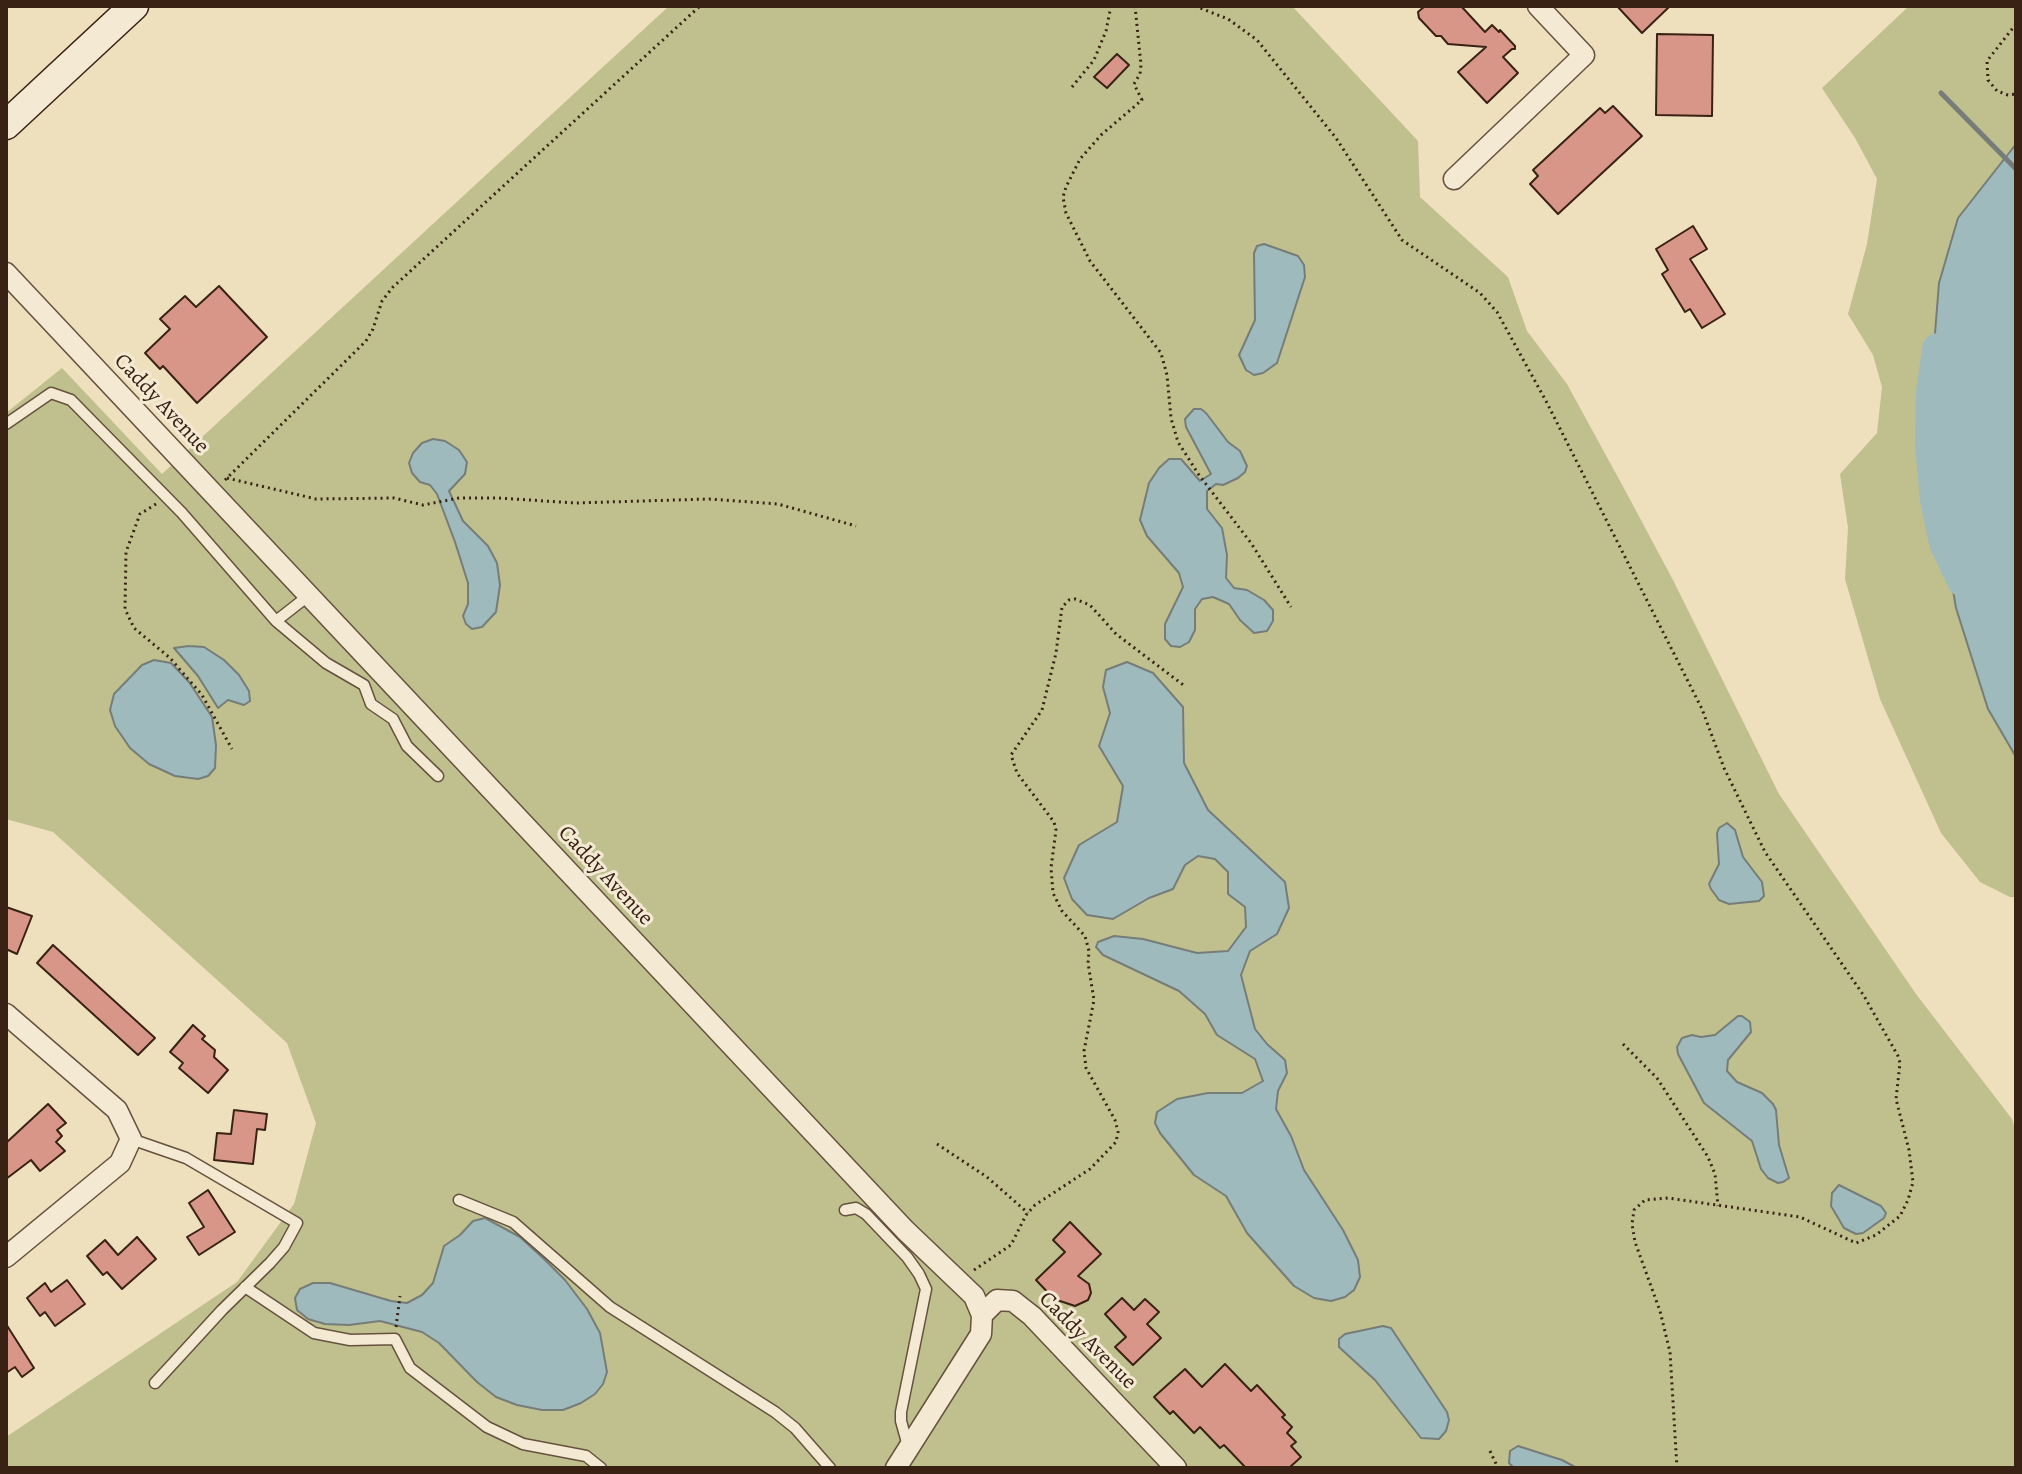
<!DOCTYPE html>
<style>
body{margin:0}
#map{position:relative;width:2022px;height:1474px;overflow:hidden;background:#eedfbd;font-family:Alegreya,serif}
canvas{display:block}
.frame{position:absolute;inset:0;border:8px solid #392214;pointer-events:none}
</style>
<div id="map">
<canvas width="2022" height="1474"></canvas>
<div class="frame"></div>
</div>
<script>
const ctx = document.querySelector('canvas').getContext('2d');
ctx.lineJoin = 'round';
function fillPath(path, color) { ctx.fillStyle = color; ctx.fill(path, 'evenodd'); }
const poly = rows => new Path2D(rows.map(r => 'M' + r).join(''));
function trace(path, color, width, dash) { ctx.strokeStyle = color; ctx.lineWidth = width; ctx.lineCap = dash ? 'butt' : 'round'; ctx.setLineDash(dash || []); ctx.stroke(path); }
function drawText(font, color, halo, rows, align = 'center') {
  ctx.font = font + ' Alegreya,serif'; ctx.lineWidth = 6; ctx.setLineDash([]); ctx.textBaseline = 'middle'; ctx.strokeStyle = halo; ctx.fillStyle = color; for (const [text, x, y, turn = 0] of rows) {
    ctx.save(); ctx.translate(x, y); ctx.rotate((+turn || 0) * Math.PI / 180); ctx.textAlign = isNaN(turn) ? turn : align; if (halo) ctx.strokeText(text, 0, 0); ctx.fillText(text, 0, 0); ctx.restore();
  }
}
fillPath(poly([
 [669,6,1292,6,1418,141,1420,197,1508,277,1527,331,1567,384,1626,492,1673,580,1779,794,1916,994,2012,1119,2016,1132,2016,1468,6,1468,6,1437,237,1282,294,1204,316,1123,287,1043,53,832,6,819,6,413,62,368,162,474],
 [1909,6,2016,6,2016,144,2004,157,1988,709,2016,757,2016,897,2010,897,1980,882,1941,833,1880,699,1845,579,1848,528,1840,474,1877,433,1882,387,1873,355,1848,314,1867,244,1877,179,1855,138,1822,88]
]), '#bfc08d');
const water = poly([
 [2016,144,2016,757,1988,709,1956,608,1937,493,1932,371,1939,283,1958,218,2016,144],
 [1264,244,1298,256,1304,265,1305,277,1277,363,1263,373,1254,375,1246,370,1239,355,1255,320,1254,253,1257,246,1264,244],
 [1194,409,1201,409,1206,413,1228,442,1240,451,1247,466,1245,472,1238,478,1223,485,1216,484,1207,491,1207,509,1222,528,1227,555,1226,578,1234,588,1247,590,1264,600,1273,610,1273,621,1267,631,1254,633,1240,620,1229,604,1213,597,1202,599,1195,609,1195,630,1189,642,1180,647,1171,646,1165,639,1165,624,1183,587,1179,573,1147,536,1140,520,1149,483,1159,468,1169,459,1181,459,1200,481,1211,474,1186,427,1185,419,1194,409],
 [433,439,445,441,459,450,467,462,465,474,449,491,463,521,488,546,497,563,500,585,496,612,482,627,472,629,466,624,463,616,468,604,468,583,455,542,437,494,430,485,420,482,412,473,409,463,413,453,422,443,433,439],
 [189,646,204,647,224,660,239,675,249,691,250,701,244,705,228,700,218,708,198,676,174,648,189,646],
 [154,660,171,663,189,682,212,717,216,745,215,768,208,776,198,779,175,776,149,764,130,748,115,726,110,710,114,694,142,665,154,660],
 [1127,662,1153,673,1183,707,1184,763,1208,810,1285,882,1289,908,1277,934,1250,951,1241,975,1255,1029,1267,1044,1285,1060,1287,1073,1278,1091,1276,1109,1291,1136,1304,1170,1343,1230,1358,1260,1360,1277,1354,1290,1345,1297,1331,1301,1314,1298,1294,1286,1247,1233,1226,1196,1194,1175,1160,1133,1155,1123,1157,1112,1177,1099,1208,1093,1242,1093,1263,1081,1255,1059,1217,1035,1205,1014,1179,991,1103,955,1096,947,1098,942,1114,936,1143,939,1197,953,1228,951,1246,927,1245,907,1228,894,1228,872,1215,859,1198,856,1185,865,1173,889,1149,898,1113,919,1087,915,1072,899,1064,878,1079,845,1117,822,1123,786,1099,746,1110,713,1103,687,1106,670,1127,662],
 [1727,823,1735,830,1743,857,1762,882,1764,896,1759,901,1729,904,1719,900,1711,889,1709,884,1719,864,1717,833,1719,828,1727,823],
 [1738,1016,1742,1016,1750,1022,1751,1032,1728,1060,1727,1071,1737,1082,1762,1093,1773,1104,1776,1110,1779,1145,1789,1178,1783,1182,1778,1183,1768,1178,1761,1169,1752,1141,1704,1103,1678,1054,1677,1047,1682,1038,1692,1035,1701,1037,1715,1035,1738,1016],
 [1839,1185,1881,1206,1886,1213,1884,1218,1863,1233,1856,1234,1844,1228,1831,1206,1832,1193,1839,1185],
 [485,1218,520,1237,544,1259,565,1280,587,1309,600,1333,607,1372,603,1384,595,1394,581,1403,563,1410,542,1410,517,1405,496,1397,477,1382,439,1343,422,1332,380,1321,349,1325,325,1324,308,1319,297,1310,295,1298,300,1289,313,1283,330,1283,391,1301,407,1303,422,1295,433,1283,444,1246,460,1235,473,1221,485,1218],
 [1383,1326,1391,1328,1447,1412,1449,1420,1446,1431,1439,1439,1421,1438,1375,1380,1339,1347,1339,1339,1345,1334,1383,1326],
 [1518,1446,1562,1460,1577,1468,1514,1468,1509,1463,1510,1451,1518,1446]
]);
fillPath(water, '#9fbabc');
trace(water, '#767d79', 2);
trace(poly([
 [1941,93,2016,169]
]), '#767d79', 5);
trace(poly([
 [1938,349,1932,392,1931,446,1936,500,1945,543,1963,581]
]), '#9fbabc', 32);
const building = poly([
 [1425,6,1461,6,1485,32,1492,25,1499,32,1500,30,1515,46,1515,49,1512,49,1503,57,1518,73,1487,103,1458,72,1486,47,1448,44,1441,36,1436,36,1419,18,1418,12,1425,6],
 [1617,6,1670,6,1642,33,1617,6],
 [1657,34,1713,35,1712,116,1656,115,1657,34],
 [1117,54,1129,65,1107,88,1094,77,1117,54],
 [1613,106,1642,136,1558,214,1530,184,1538,176,1533,170,1600,108,1605,113,1613,106],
 [1693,226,1707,249,1690,259,1725,314,1702,328,1690,309,1685,312,1662,274,1668,270,1656,249,1693,226],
 [219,286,267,337,197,403,163,366,160,369,145,353,170,329,160,319,185,296,196,307,219,286],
 [6,907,32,916,17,954,6,949,6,907],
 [53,945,155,1038,138,1055,37,963,53,945],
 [193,1025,205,1036,202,1039,215,1050,214,1057,228,1070,208,1093,179,1068,183,1063,170,1052,193,1025],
 [48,1104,66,1123,57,1130,62,1136,56,1142,65,1151,40,1171,31,1160,6,1179,6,1143,48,1104],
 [234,1110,267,1114,265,1130,257,1129,253,1164,214,1160,217,1133,231,1134,234,1110],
 [208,1190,235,1232,199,1255,187,1237,204,1227,189,1203,208,1190],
 [1070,1222,1101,1254,1078,1276,1089,1284,1091,1293,1088,1300,1075,1306,1054,1299,1036,1280,1065,1252,1053,1240,1070,1222],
 [137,1237,156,1259,122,1289,107,1272,103,1275,87,1256,105,1240,118,1255,137,1237],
 [67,1280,85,1304,55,1326,45,1312,40,1316,27,1298,45,1283,51,1292,67,1280],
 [1122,1298,1134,1310,1145,1299,1159,1312,1147,1324,1161,1338,1133,1365,1115,1347,1126,1337,1105,1314,1122,1298],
 [6,1324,34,1368,22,1377,15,1367,6,1373,6,1324],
 [1225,1364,1251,1391,1257,1385,1285,1415,1282,1417,1292,1427,1287,1433,1296,1442,1291,1446,1301,1457,1289,1468,1246,1468,1224,1445,1220,1448,1200,1427,1194,1433,1173,1411,1170,1414,1154,1397,1185,1369,1202,1387,1225,1364]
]);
fillPath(building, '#d89688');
trace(building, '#392214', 2);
const lane = poly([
 [6,424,51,393,71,400,182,513,276,621,326,663,364,685,371,704,393,719,407,746,438,776],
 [276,621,308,596],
 [131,1139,186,1158,297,1223,284,1247,270,1263,222,1310,155,1383],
 [459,1200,513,1222,610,1307,775,1412,795,1428,830,1468],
 [845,1210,856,1208,866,1214,907,1257,919,1274,926,1289,901,1412,901,1421,908,1446],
 [245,1287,314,1333,350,1340,395,1339,410,1368,487,1427,523,1444,586,1456,601,1468]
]);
const street = poly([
 [1454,179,1584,55,1538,6],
 [6,273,905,1230,974,1296,982,1315,981,1334,896,1468],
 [6,1014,117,1110,131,1139,120,1163,6,1257],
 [982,1315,997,1300,1013,1301,1032,1316,1176,1468]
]);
const secondary = poly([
 [6,125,134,6]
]);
trace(lane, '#66513e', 13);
trace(street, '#66513e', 23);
trace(secondary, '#392214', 31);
trace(poly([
 [1135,6,1141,65,1140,74,1134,84,1142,100,1101,135,1080,159,1066,187,1063,197,1066,213,1090,261,1161,353,1167,375,1171,418,1178,442,1199,475,1251,543,1291,607],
 [1195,6,1228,19,1257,40,1336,138,1402,240,1480,293,1497,312,1546,401,1702,709,1724,768,1765,852,1864,996,1898,1056,1900,1063,1896,1099,1909,1150,1913,1182,1908,1200,1900,1216,1876,1235,1856,1243,1800,1217,1668,1198,1645,1200,1634,1210,1632,1224,1635,1242,1660,1311,1670,1352,1677,1468],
 [2016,24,1987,61,1988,80,1997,91,2008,95,2016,94],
 [1072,87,1094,60,1106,31,1111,6],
 [227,478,316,499,394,498,423,505,459,498,499,498,575,503,709,499,778,504,856,526],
 [225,480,366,341,373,329,382,301,393,287,700,6],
 [156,504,140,514,126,552,125,609,134,628,170,658,202,695,232,749],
 [1623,1044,1657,1078,1708,1157,1715,1174,1718,1206],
 [937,1144,987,1177,1028,1213],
 [974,1270,1011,1245,1026,1215,1035,1205,1090,1169,1116,1142,1118,1132,1115,1120,1086,1068,1084,1051,1094,1000,1088,963,1089,951,1085,936,1062,911,1053,893,1051,868,1056,830,1054,822,1017,773,1011,755,1042,710,1056,653,1062,607,1069,600,1075,599,1090,605,1116,634,1186,687],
 [396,1327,400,1296],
 [1490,1451,1498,1468]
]), '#392214', 3, [2, 4]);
trace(lane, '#f4ead4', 10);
trace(street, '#f4ead4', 20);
trace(secondary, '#f4ead4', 28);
drawText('22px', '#392214', '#f4ead4', [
 ["Caddy Avenue",161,404,47],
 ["Caddy Avenue",605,876,47],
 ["Caddy Avenue",1087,1341,45]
]);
</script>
